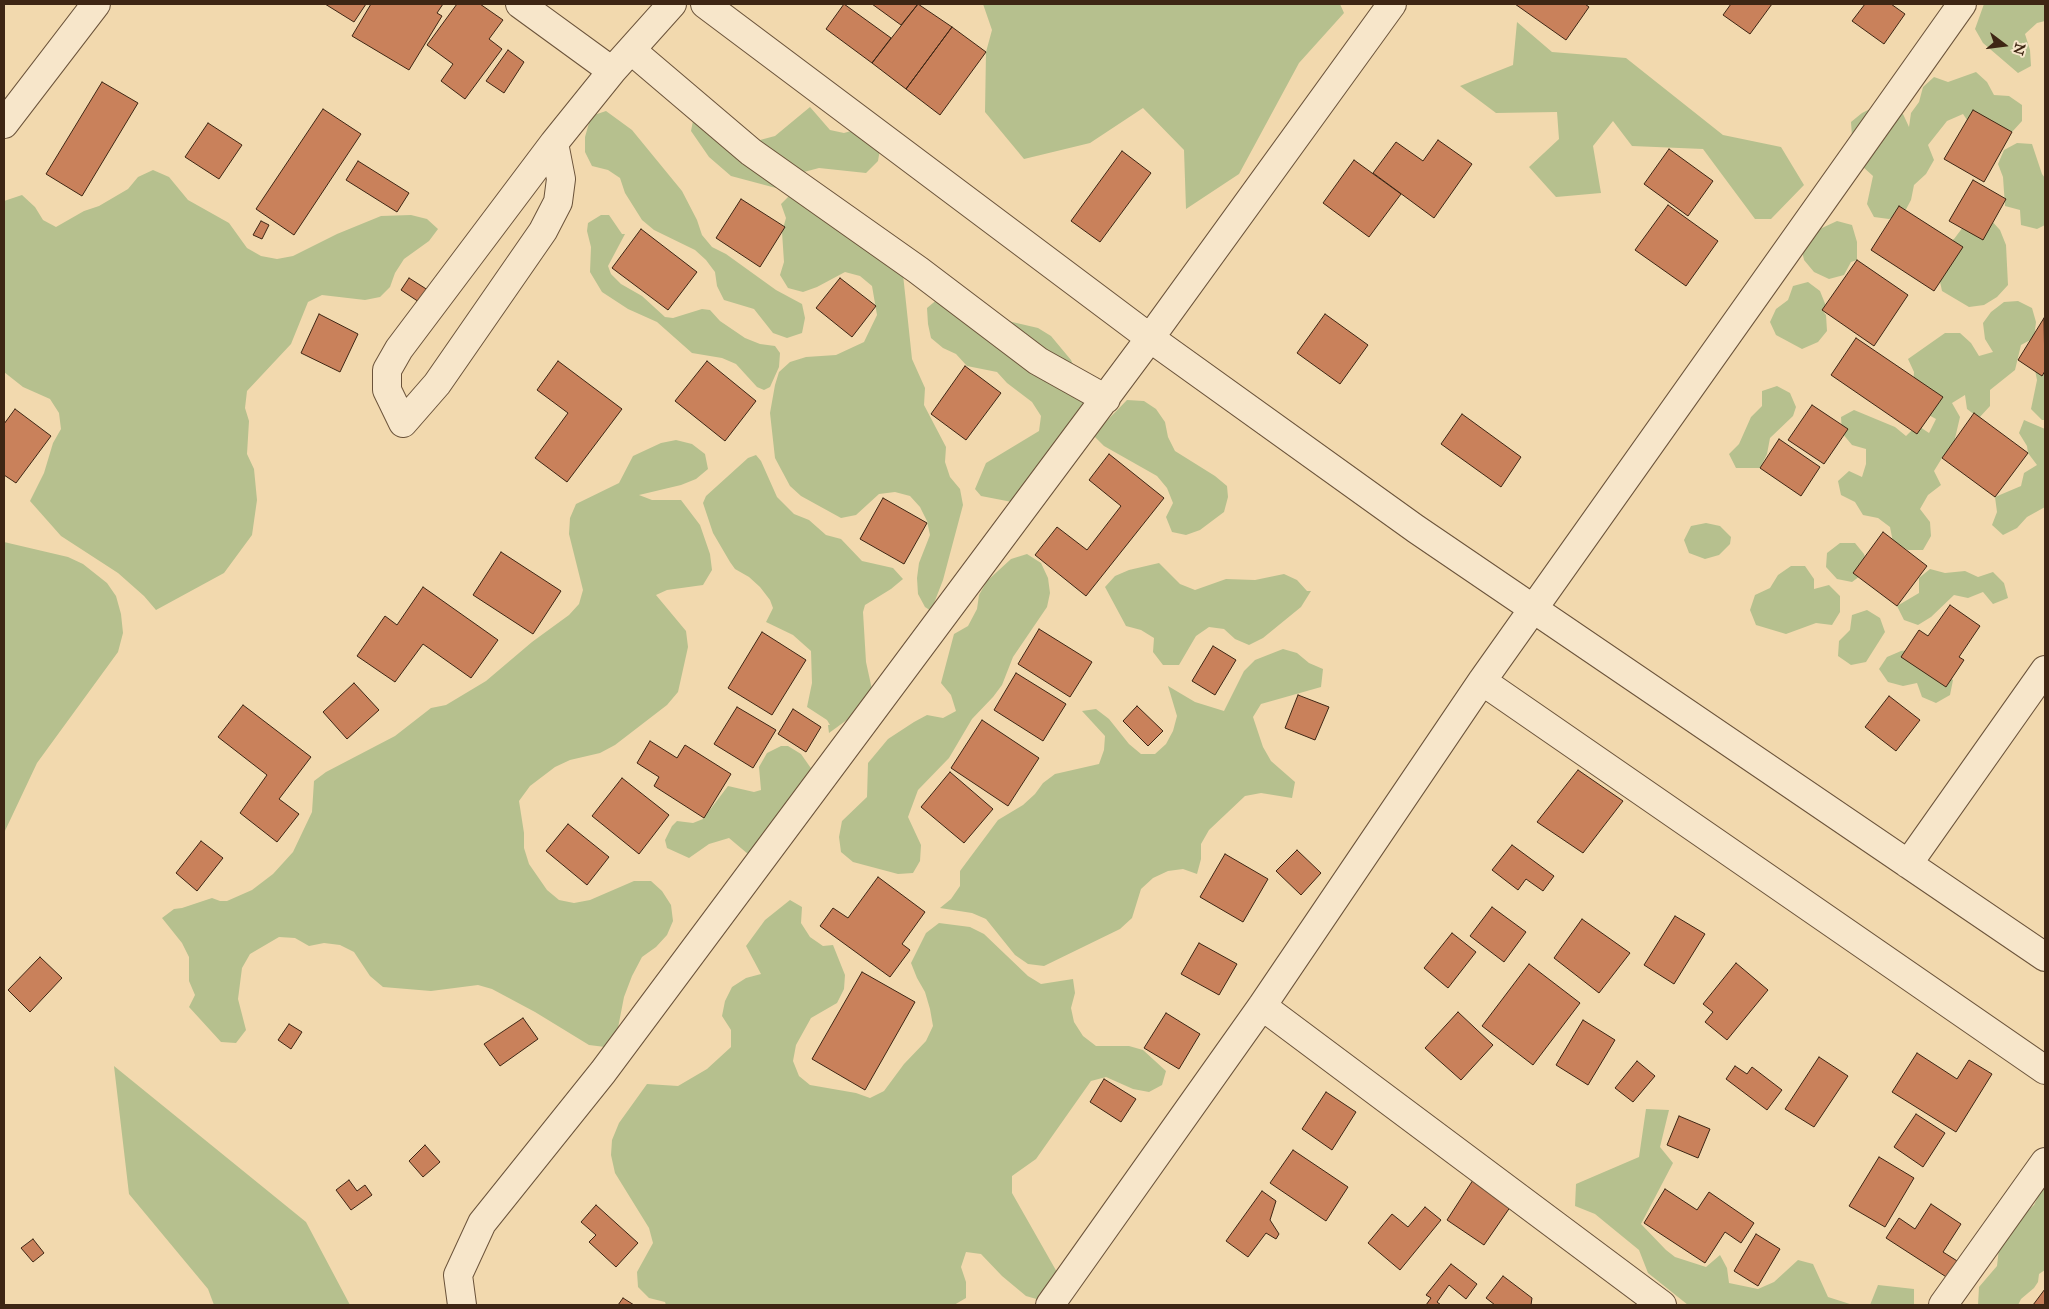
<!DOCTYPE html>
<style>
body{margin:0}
#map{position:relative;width:2049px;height:1309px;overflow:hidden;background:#f2d9ae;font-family:"IM FELL Great Primer",serif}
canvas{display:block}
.frame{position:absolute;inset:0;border:5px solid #3e2614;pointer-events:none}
.north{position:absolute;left:1979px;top:20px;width:50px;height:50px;-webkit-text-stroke:4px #f7e6ca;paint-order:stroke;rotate:105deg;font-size:14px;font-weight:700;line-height:20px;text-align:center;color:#3e2614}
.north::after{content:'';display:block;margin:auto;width:18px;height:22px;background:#3e2614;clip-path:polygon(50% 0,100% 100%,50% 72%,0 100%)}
</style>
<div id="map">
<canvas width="2049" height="1309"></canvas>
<div class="frame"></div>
<div class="north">N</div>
</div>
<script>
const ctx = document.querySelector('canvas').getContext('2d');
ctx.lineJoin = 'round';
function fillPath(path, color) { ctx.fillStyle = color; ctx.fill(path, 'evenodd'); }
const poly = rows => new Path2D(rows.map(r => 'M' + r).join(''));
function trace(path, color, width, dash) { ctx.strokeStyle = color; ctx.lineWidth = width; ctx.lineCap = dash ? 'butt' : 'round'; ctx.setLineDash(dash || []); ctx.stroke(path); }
fillPath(poly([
 [983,4,1340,4,1344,13,1299,63,1239,174,1186,209,1184,150,1143,108,1090,143,1024,159,985,112,986,52,992,30],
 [1984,4,2045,4,2045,21,2037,23,2025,34,2030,50,2031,66,2018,73,1983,43,1975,29],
 [1517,22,1552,52,1626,58,1723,135,1781,147,1804,185,1771,219,1755,219,1703,149,1632,146,1613,121,1593,146,1601,193,1556,197,1529,167,1559,139,1557,112,1496,113,1460,86,1513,65],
 [1976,72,1987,82,1994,95,2009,96,2022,105,2022,121,2012,132,1971,126,1963,114,1947,121,1928,145,1934,160,1926,174,1914,185,1911,200,1904,213,1889,219,1874,217,1867,204,1873,176,1862,166,1852,137,1851,122,1862,113,1876,106,1890,104,1903,114,1909,127,1911,113,1919,102,1923,87,1934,77,1948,82],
 [810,107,830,130,844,133,858,129,880,149,878,161,866,173,819,168,804,172,776,188,731,176,709,157,691,131,694,116,760,140,775,136],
 [606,111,632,130,682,191,697,220,702,235,712,247,726,254,776,290,802,304,805,318,802,333,787,338,773,333,754,309,724,300,717,286,715,272,706,260,695,250,654,230,642,220,625,193,620,178,608,170,592,166,585,152,585,137,591,116],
 [2017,143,2032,144,2042,174,2045,178,2045,225,2037,229,2021,225,2020,210,2005,206,2003,177,1998,164,2004,150],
 [153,170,169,177,188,200,229,223,247,248,261,256,277,259,293,256,337,234,381,216,411,215,427,219,438,229,429,241,404,259,395,273,390,287,380,297,365,300,322,295,308,302,291,344,247,391,245,408,249,421,247,454,254,469,257,500,252,535,224,573,156,610,144,596,118,573,61,536,30,501,44,473,53,443,61,429,59,413,50,399,23,387,4,372,4,201,22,195,35,207,43,220,56,227,84,211,99,206,128,189,138,177],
 [791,194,902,265,912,359,925,388,924,405,946,447,945,462,950,477,960,489,963,505,943,580,931,611,925,607,918,594,917,578,919,563,930,535,927,521,920,507,910,496,895,492,879,494,856,515,841,518,801,496,790,486,775,458,770,413,775,385,779,372,790,362,806,357,836,355,864,342,877,315,872,286,860,276,845,272,817,287,803,292,788,288,780,275,784,262,782,232,786,218,781,204],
 [601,215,609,215,622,234,625,234,608,266,611,274,621,284,642,296,665,317,673,318,702,309,710,310,720,321,745,338,760,344,775,346,780,353,779,367,770,387,764,390,757,387,736,364,722,358,692,353,657,322,628,309,602,292,590,272,591,247,587,231,588,223],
 [1990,219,2000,230,2006,245,2008,285,1997,297,1984,305,1969,307,1942,291,1939,277,1940,246,1954,239,1963,227],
 [1837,221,1852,225,1857,242,1857,260,1851,262,1844,275,1829,279,1814,272,1804,260,1801,246,1809,234],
 [1808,282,1820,291,1826,306,1822,310,1826,315,1827,331,1818,342,1802,349,1776,335,1770,322,1776,309,1788,300,1793,286],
 [939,298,1008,321,1038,328,1051,336,1071,360,1084,390,1083,406,1012,502,981,496,975,489,986,463,1039,431,1041,416,1032,402,1007,383,997,372,967,366,956,354,943,348,931,338,928,324,927,308],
 [2018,301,2032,308,2036,322,2034,338,2021,345,2015,370,1990,390,1990,406,1979,418,1967,409,1965,395,1952,403,1960,417,1953,447,1942,458,1934,471,1941,485,1928,495,1920,509,1930,522,1931,536,1923,550,1908,550,1893,542,1890,527,1878,518,1863,515,1855,502,1841,495,1838,481,1849,471,1862,477,1866,464,1866,449,1852,445,1842,433,1841,417,1854,410,1895,427,1906,436,1917,425,1929,433,1936,419,1923,412,1912,401,1914,372,1908,359,1945,333,1960,333,1971,343,1979,356,1993,352,1985,339,1983,323,1991,312,2004,302],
 [2045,358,2045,420,2042,420,2031,409,2037,380,2034,365],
 [1777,386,1790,393,1796,407,1793,416,1770,438,1767,454,1760,468,1736,468,1729,454,1739,444,1751,417,1762,406,1762,391],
 [1127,400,1144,401,1156,409,1165,422,1168,437,1175,451,1215,476,1227,486,1228,497,1224,512,1200,530,1186,535,1172,532,1166,517,1173,503,1167,488,1157,476,1104,446,1093,435],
 [2024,420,2045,429,2045,507,2027,517,2017,528,2003,535,1992,525,1997,512,1995,497,2021,486,2024,473,2037,465,2028,453,2027,446,2019,433],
 [676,440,692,444,705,454,708,469,696,479,681,485,639,495,652,500,681,500,700,525,710,554,712,570,703,585,667,590,656,595,686,631,688,647,678,692,667,705,615,745,600,753,570,760,555,767,530,786,519,801,524,833,524,848,529,864,547,890,559,900,574,903,590,900,634,881,651,881,662,891,671,905,673,921,667,935,656,947,642,957,632,976,624,997,617,1033,605,1047,589,1045,535,1012,492,989,478,985,431,991,383,987,370,976,354,952,340,945,324,943,309,946,295,938,279,937,250,954,242,968,238,999,246,1030,236,1043,221,1042,189,1007,195,995,189,981,189,957,182,943,162,918,174,909,182,908,212,898,220,901,227,901,252,890,273,874,293,852,312,812,314,781,326,772,395,736,431,708,446,705,486,681,532,642,569,615,579,604,583,590,569,534,570,518,576,504,619,483,633,456,661,443],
 [756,455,761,461,777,497,794,514,809,520,826,535,841,539,862,561,893,568,903,579,891,589,865,605,863,612,866,662,873,694,866,706,829,733,828,725,830,725,827,720,807,707,812,683,811,651,793,635,766,622,773,608,770,600,760,587,749,577,735,569,730,562,713,533,703,503,706,496,748,458],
 [1706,523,1720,526,1731,537,1730,544,1719,555,1705,559,1689,553,1684,540,1691,526],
 [4,542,68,557,83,564,107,583,116,596,121,614,123,633,118,652,37,763,4,833],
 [1840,543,1855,543,1864,554,1868,570,1852,582,1837,579,1826,567,1827,553],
 [1027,554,1041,563,1048,578,1050,593,1047,607,1013,657,1002,685,993,697,972,719,949,758,918,790,908,817,921,845,920,861,913,873,898,874,853,862,841,852,839,837,842,821,867,797,868,763,888,739,914,722,927,715,943,718,956,711,951,695,941,683,954,634,968,626,977,609,979,595,987,581,1011,559],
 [1159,563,1180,584,1195,590,1226,579,1255,580,1284,574,1297,580,1307,591,1311,591,1301,607,1263,638,1249,645,1235,639,1224,629,1209,627,1196,636,1179,665,1163,665,1153,652,1154,638,1141,630,1126,626,1105,587,1115,576,1129,570],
 [1791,566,1805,566,1814,579,1814,589,1829,585,1840,596,1840,612,1832,625,1816,623,1786,634,1756,625,1750,610,1755,595,1770,588,1778,575],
 [1930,569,1945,573,1965,571,1978,577,1993,572,2004,583,2008,598,1993,604,1983,592,1968,598,1954,595,1931,617,1918,625,1904,620,1897,606,1919,593,1919,578],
 [1867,610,1880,618,1885,632,1866,662,1851,665,1838,656,1839,641,1850,630,1852,615],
 [1283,649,1297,653,1309,663,1323,669,1321,687,1261,704,1253,717,1263,747,1271,761,1295,782,1292,798,1261,793,1245,796,1209,830,1201,844,1201,859,1197,874,1183,869,1168,871,1153,878,1141,889,1132,918,1120,929,1044,966,1028,964,1015,955,986,919,972,913,940,908,951,899,960,886,960,871,998,820,1023,805,1035,794,1043,783,1055,774,1099,764,1104,750,1105,736,1082,711,1096,709,1109,719,1129,744,1141,754,1155,754,1166,744,1173,731,1177,716,1168,686,1195,702,1224,711,1244,671,1255,660],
 [1916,649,1926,661,1953,680,1950,695,1936,703,1922,697,1917,683,1903,686,1888,682,1879,669,1887,657,1901,651],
 [781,746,788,746,801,754,815,774,756,854,748,854,729,838,709,844,689,858,667,848,665,840,672,826,677,821,693,823,703,819,728,786,754,792,761,790,759,767,767,753],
 [790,900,802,907,801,923,810,937,823,946,833,945,845,975,844,989,837,1003,811,1018,796,1045,793,1061,799,1076,810,1085,856,1093,870,1098,884,1091,904,1064,926,1041,933,1026,930,1009,925,992,917,978,911,963,926,933,939,923,970,927,984,934,1028,976,1041,984,1073,979,1075,993,1071,1008,1074,1022,1083,1036,1096,1046,1129,1046,1143,1050,1166,1071,1162,1085,1149,1092,1133,1089,1106,1077,1091,1081,1036,1159,1012,1176,1012,1193,1066,1288,1040,1300,1026,1296,1002,1276,981,1254,966,1252,961,1267,966,1282,966,1298,954,1305,666,1305,665,1302,649,1298,638,1287,637,1272,653,1243,649,1228,615,1173,611,1155,612,1140,619,1123,647,1084,678,1086,707,1069,731,1047,731,1030,722,1016,725,1001,732,987,746,978,761,974,746,946,765,920],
 [114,1066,306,1222,350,1305,214,1305,208,1289,129,1194],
 [1646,1109,1669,1110,1660,1147,1673,1163,1641,1224,1666,1250,1675,1257,1706,1267,1720,1255,1727,1268,1729,1283,1758,1289,1774,1282,1798,1260,1813,1264,1828,1297,1853,1305,1688,1305,1648,1273,1639,1250,1595,1214,1575,1206,1576,1184,1639,1157],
 [2045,1182,2045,1270,2039,1274,2038,1282,2034,1288,2021,1299,2018,1305,1978,1305,1979,1287,1997,1266,1999,1248,2023,1215,2034,1205],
 [1878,1285,1914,1289,1914,1305,1870,1305]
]), '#b6c08e');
const building = poly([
 [325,4,366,4,354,22,325,4],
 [371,4,443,4,437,13,442,16,409,70,352,36,371,4],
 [457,4,480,4,503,20,489,39,502,49,465,99,441,81,453,64,427,45,457,4],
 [844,4,891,38,872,63,826,29,844,4],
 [872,4,918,4,901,25,872,4],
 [918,4,952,27,906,89,872,63,918,4],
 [1515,4,1585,4,1589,7,1566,40,1515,4],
 [1731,4,1772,4,1750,34,1723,15,1731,4],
 [1865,4,1891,4,1905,14,1884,44,1852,21,1865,4],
 [952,27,986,52,940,115,906,89,952,27],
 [508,50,524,62,504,93,486,81,508,50],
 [102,82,138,103,82,196,46,174,102,82],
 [323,109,361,134,294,235,256,209,323,109],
 [1973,110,2012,132,1984,182,1944,159,1973,110],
 [208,123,242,145,219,179,185,157,208,123],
 [1438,140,1472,164,1434,218,1373,173,1396,142,1423,161,1438,140],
 [1669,149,1713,181,1688,216,1644,184,1669,149],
 [1122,151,1151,173,1100,242,1071,221,1122,151],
 [1354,160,1401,194,1369,237,1323,203,1354,160],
 [358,161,409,193,397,212,346,180,358,161],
 [1973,180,2006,199,1983,240,1949,221,1973,180],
 [741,199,785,227,760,267,716,238,741,199],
 [1668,205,1718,241,1686,286,1635,250,1668,205],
 [1899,206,1963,247,1934,291,1871,250,1899,206],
 [261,221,269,225,262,239,253,235,261,221],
 [641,229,697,272,668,310,612,268,641,229],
 [1857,260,1908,295,1874,346,1822,310,1857,260],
 [409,278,431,292,422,304,401,290,409,278],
 [840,278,876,306,852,337,816,308,840,278],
 [319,314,358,334,340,372,301,353,319,314],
 [1325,314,1368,345,1340,384,1297,353,1325,314],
 [2044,318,2045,371,2042,376,2018,360,2044,318],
 [1856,338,1943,397,1917,434,1831,375,1856,338],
 [558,361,622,409,567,482,535,458,568,413,537,390,558,361],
 [707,361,756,401,725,441,675,401,707,361],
 [965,366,1001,393,966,440,931,414,965,366],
 [1812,405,1848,429,1824,464,1788,440,1812,405],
 [15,409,51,436,16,483,4,475,4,424,15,409],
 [1974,413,2028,453,1995,497,1942,458,1974,413],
 [1462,414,1521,457,1501,487,1441,444,1462,414],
 [1779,439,1820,467,1801,496,1760,468,1779,439],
 [1109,454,1164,498,1086,596,1035,555,1057,527,1087,550,1121,506,1089,480,1109,454],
 [883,498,927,523,904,564,860,539,883,498],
 [1883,532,1927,566,1897,606,1853,573,1883,532],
 [501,552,561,591,533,634,473,595,501,552],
 [423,587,498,640,471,678,423,644,395,682,357,656,385,616,397,625,423,587],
 [1950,605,1980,626,1959,657,1964,660,1946,687,1901,657,1919,630,1928,636,1950,605],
 [1039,629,1092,662,1070,697,1018,664,1039,629],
 [762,632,806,660,772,715,728,688,762,632],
 [1213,646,1236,660,1215,695,1192,681,1213,646],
 [1016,673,1066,704,1043,741,994,710,1016,673],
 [354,683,379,710,347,739,323,712,354,683],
 [1298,695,1329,707,1315,740,1285,728,1298,695],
 [1889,696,1920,720,1896,751,1865,727,1889,696],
 [243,705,311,757,279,799,299,814,277,842,240,813,267,775,218,737,243,705],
 [1137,706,1163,731,1148,746,1123,721,1137,706],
 [737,707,776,730,753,768,714,744,737,707],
 [793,709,821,727,806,752,778,734,793,709],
 [982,720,1039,758,1008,806,951,768,982,720],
 [650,741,677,758,685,745,731,774,704,818,654,786,659,777,637,763,650,741],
 [1578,770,1623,801,1583,853,1537,822,1578,770],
 [950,772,993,809,964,843,921,807,950,772],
 [622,778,669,815,639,854,592,816,622,778],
 [568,824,609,857,587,885,546,851,568,824],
 [201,841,223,858,197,891,176,873,201,841],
 [1512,845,1554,876,1543,891,1526,879,1518,890,1492,870,1512,845],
 [1297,850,1321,873,1301,895,1276,871,1297,850],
 [1225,854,1268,879,1243,922,1200,897,1225,854],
 [878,877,925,912,902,944,910,950,890,977,820,926,833,908,848,918,878,877],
 [1492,907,1526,932,1504,962,1470,936,1492,907],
 [1675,916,1705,934,1674,984,1644,965,1675,916],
 [1582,919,1630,953,1599,993,1554,958,1582,919],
 [1452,933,1476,952,1448,988,1424,968,1452,933],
 [1199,943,1237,964,1219,995,1181,974,1199,943],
 [40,957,62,978,30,1012,8,990,40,957],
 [1736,963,1768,990,1727,1040,1705,1022,1713,1012,1703,1004,1736,963],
 [1529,964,1580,1003,1533,1065,1482,1026,1529,964],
 [862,972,915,1002,865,1090,812,1059,862,972],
 [1458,1012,1493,1045,1461,1080,1425,1048,1458,1012],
 [1166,1013,1200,1034,1179,1069,1144,1048,1166,1013],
 [523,1018,538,1039,500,1066,484,1044,523,1018],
 [1583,1020,1615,1040,1588,1085,1556,1065,1583,1020],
 [289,1024,302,1032,291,1049,278,1040,289,1024],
 [1917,1053,1957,1079,1969,1060,1992,1074,1956,1132,1892,1092,1917,1053],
 [1819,1057,1848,1076,1814,1127,1785,1109,1819,1057],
 [1637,1061,1655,1076,1633,1102,1615,1088,1637,1061],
 [1735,1066,1747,1074,1752,1067,1782,1090,1767,1110,1726,1079,1735,1066],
 [1104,1079,1136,1099,1121,1122,1090,1102,1104,1079],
 [1326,1092,1356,1112,1332,1150,1302,1129,1326,1092],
 [1916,1114,1945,1133,1923,1167,1894,1147,1916,1114],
 [1679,1116,1710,1129,1698,1158,1667,1145,1679,1116],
 [425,1145,440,1162,423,1177,409,1161,425,1145],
 [1293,1150,1348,1187,1326,1221,1270,1183,1293,1150],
 [1879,1157,1914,1178,1885,1227,1849,1206,1879,1157],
 [1475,1177,1513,1203,1484,1245,1447,1220,1475,1177],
 [349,1180,357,1191,365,1185,372,1195,351,1210,336,1190,349,1180],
 [1665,1189,1697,1210,1709,1192,1754,1223,1741,1243,1725,1232,1705,1263,1644,1223,1665,1189],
 [1262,1191,1276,1201,1270,1220,1279,1234,1276,1239,1266,1233,1248,1257,1226,1241,1262,1191],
 [1931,1204,1961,1224,1943,1252,1962,1264,1951,1280,1886,1238,1899,1218,1915,1229,1931,1204],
 [596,1205,638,1243,616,1267,589,1242,596,1235,581,1222,596,1205],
 [1425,1207,1441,1220,1400,1270,1368,1243,1392,1214,1408,1227,1425,1207],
 [1756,1234,1780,1249,1758,1286,1734,1271,1756,1234],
 [33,1239,44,1253,33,1262,21,1248,33,1239],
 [1451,1264,1477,1284,1466,1299,1449,1285,1437,1302,1441,1305,1426,1305,1431,1298,1426,1295,1451,1264],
 [1503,1276,1532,1298,1531,1305,1495,1305,1486,1298,1503,1276],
 [2045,1289,2045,1305,2033,1305,2045,1289],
 [623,1298,634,1305,618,1305,623,1298]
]);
fillPath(building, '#c9815b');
trace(building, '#3e2614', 1);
const minor = poly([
 [520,4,612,71],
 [705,4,1150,338,1416,529,2045,957],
 [631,50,751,152,918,270,1038,361,1106,399],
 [4,124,96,4],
 [554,143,561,179,558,202,543,231,437,384,403,423,387,390,387,370,399,349,554,143,612,71,672,4],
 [1482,681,2045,1070],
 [1908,864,2045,670],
 [1262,1006,1662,1305],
 [462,1305,458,1275,482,1223,603,1072,1150,338,1392,4],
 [1050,1305,1262,1006,1482,681,1962,4],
 [1943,1305,2045,1162]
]);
trace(minor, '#6b533a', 30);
trace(minor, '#f7e6ca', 28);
</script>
